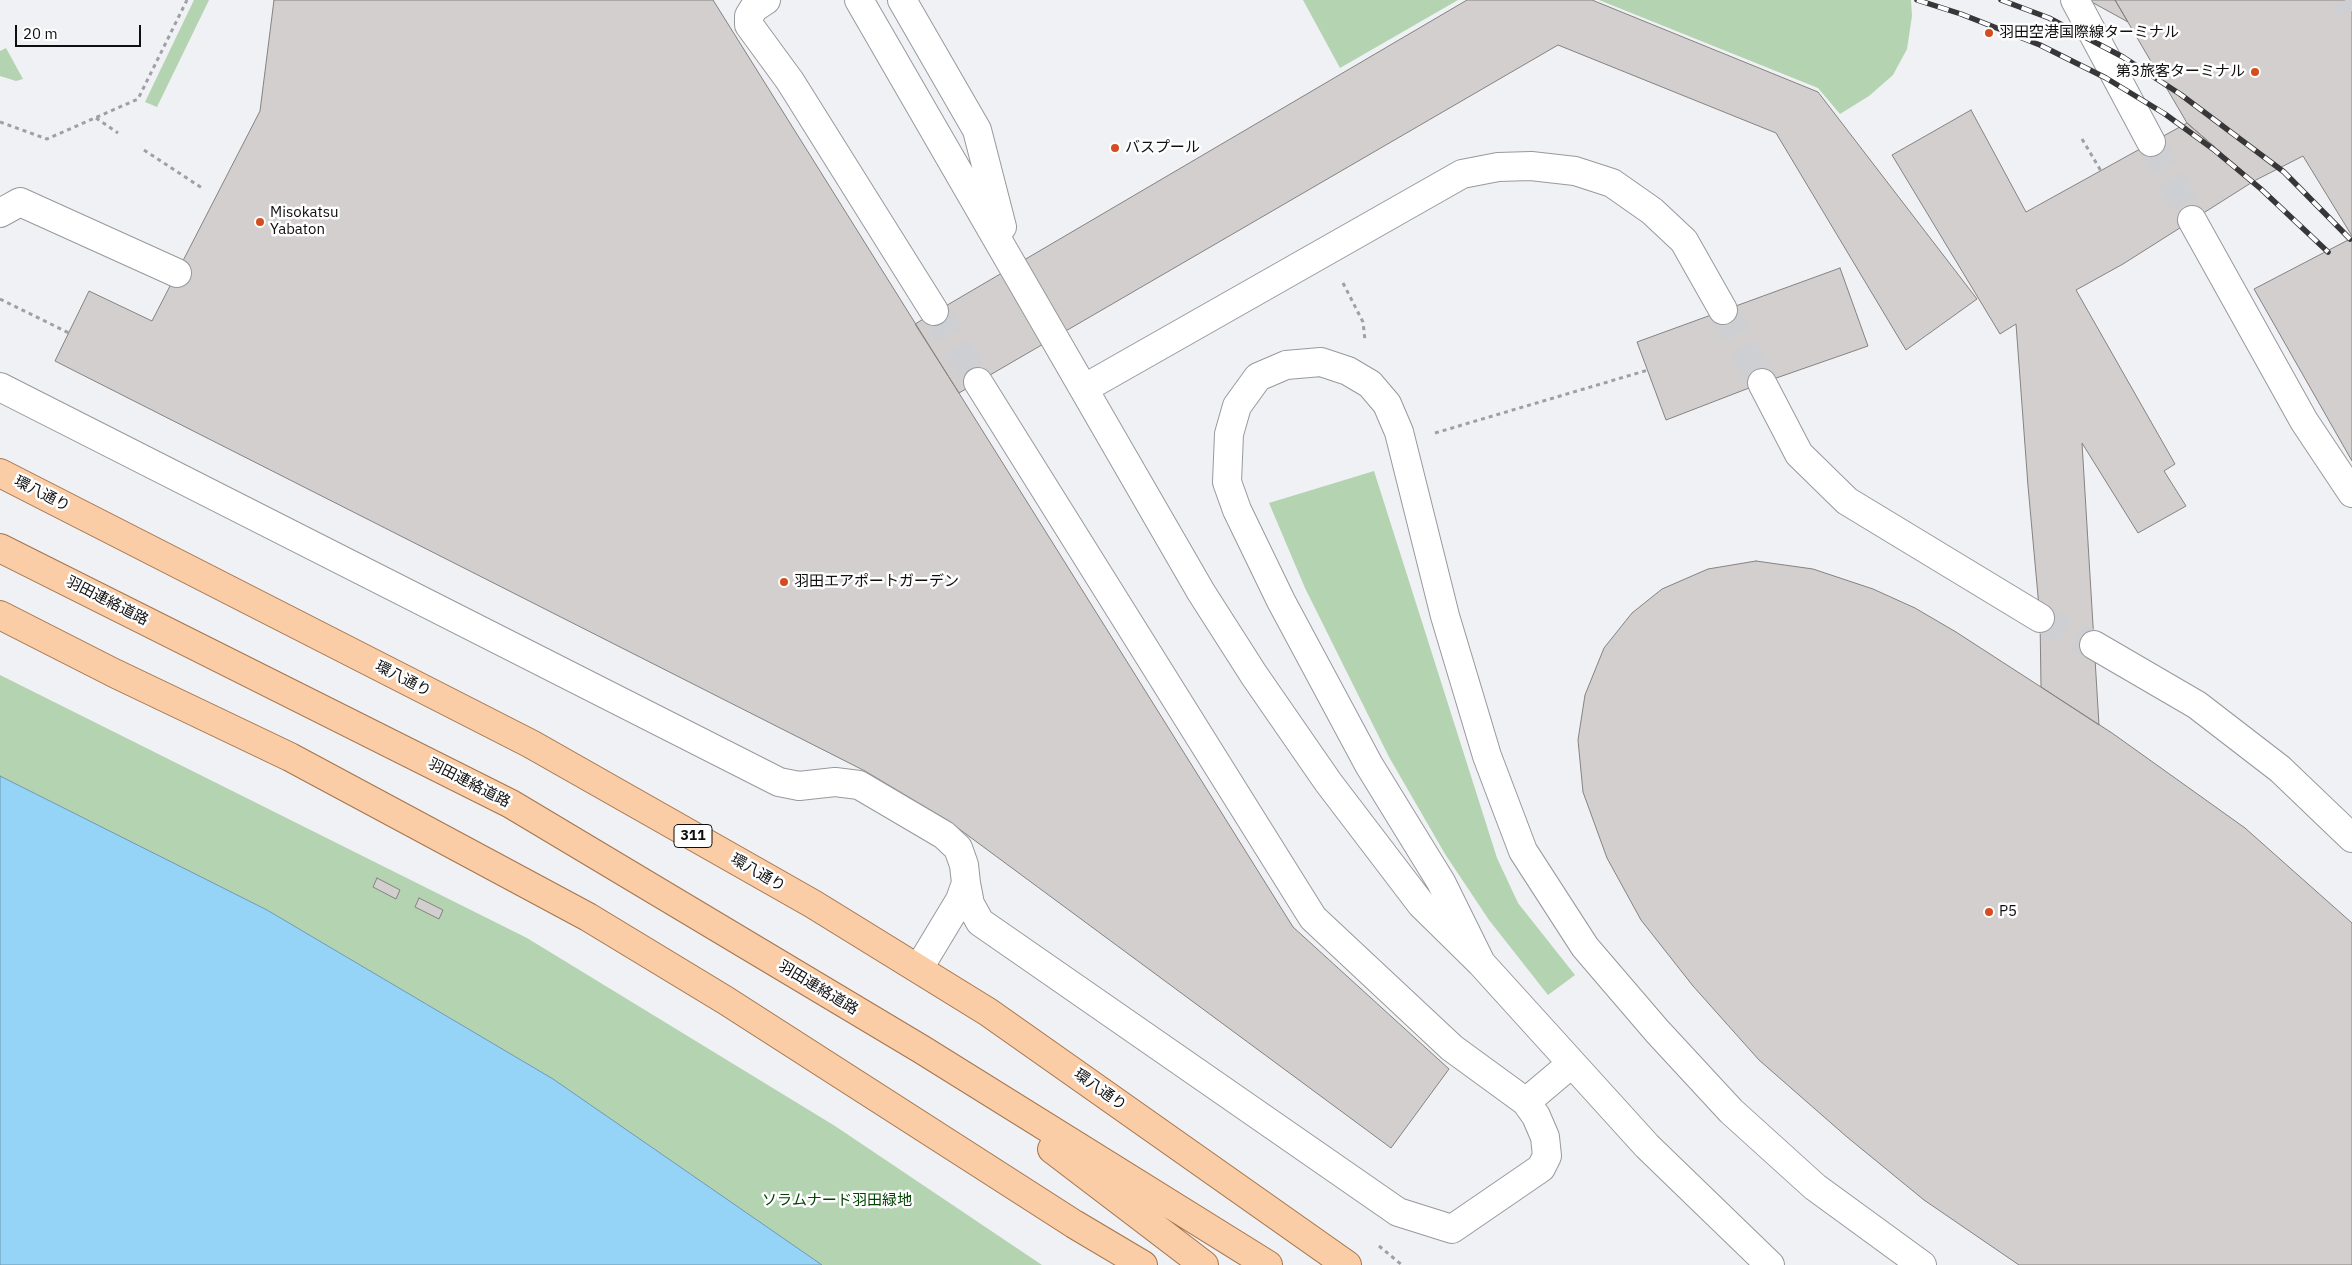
<!DOCTYPE html>
<meta charset="utf-8">
<style>
body{margin:0}
#map{position:relative;width:2352px;height:1265px;overflow:hidden;background:#eff1f4;font-family:"IBM Plex Sans",sans-serif}
canvas{display:block}
.scale{position:absolute;left:15px;top:25px;width:126px;height:22px;box-sizing:border-box;border:2px solid #0f0f10;border-top:0;padding-left:6px;font-size:15px;line-height:18px;white-space:nowrap;color:#0f0f10;-webkit-text-stroke:4px #fefeff;paint-order:stroke}
</style>
<div id="map">
<canvas width="2352" height="1265"></canvas>
<div class="scale">20 m</div>
</div>
<script>
const ctx = document.querySelector('canvas').getContext('2d');
ctx.lineJoin = 'round';
function fillPath(path, color) { ctx.fillStyle = color; ctx.fill(path, 'evenodd'); }
const poly = rows => new Path2D(rows.map(r => 'M' + r).join(''));
function trace(path, color, width, dash) { ctx.strokeStyle = color; ctx.lineWidth = width; ctx.lineCap = dash ? 'butt' : 'round'; ctx.setLineDash(dash || []); ctx.stroke(path); }
function drawText(font, color, halo, rows, align = 'center') {
  ctx.font = font + ' "IBM Plex Sans","Noto Sans JP",sans-serif'; ctx.lineWidth = 5; ctx.setLineDash([]); ctx.textBaseline = 'middle'; ctx.strokeStyle = halo; ctx.fillStyle = color; for (const [text, x, y, turn = 0] of rows) {
    ctx.save(); ctx.translate(x, y); ctx.rotate((+turn || 0) * Math.PI / 180); ctx.textAlign = isNaN(turn) ? turn : align; if (halo) ctx.strokeText(text, 0, 0); ctx.fillText(text, 0, 0); ctx.restore();
  }
}
fillPath(poly([
 [194,0,209,0,157,107,145,102],
 [1303,0,1458,0,1340,68],
 [1599,0,1911,0,1912,16,1907,49,1893,75,1869,96,1840,114,1818,88],
 [6,48,23,79,16,81,0,76,0,51],
 [1374,471,1497,858,1518,903,1575,975,1548,995,1489,920,1445,854,1389,757,1305,588,1269,503],
 [0,675,527,938,835,1126,1042,1265,822,1265,553,1079,267,910,0,776]
]), '#b4d3b1');
const water = poly([
 [0,776,267,910,553,1079,822,1265,0,1265,0,776]
]);
fillPath(water, '#95d3f7');
trace(water, '#6d98b2', 1);
const building = poly([
 [274,0,713,0,1293,927,1449,1069,1391,1148,947,820,865,771,55,361,89,291,152,321,260,111,274,0],
 [1467,0,1592,0,1818,92,1977,299,1906,350,1776,133,1558,45,959,393,915,324,1467,0],
 [2088,0,2115,0,2128,22,2088,0],
 [2115,0,2352,0,2352,236,2303,156,2254,181,2187,123,2115,0],
 [1971,110,2026,212,2187,123,2254,181,2123,264,2076,290,2175,464,2164,471,2186,506,2138,533,2082,443,2099,725,2041,687,2040,618,2028,486,2016,324,2000,334,1892,155,1971,110],
 [2352,238,2352,461,2254,289,2352,238],
 [1840,268,1868,346,1762,383,1666,420,1637,342,1840,268],
 [1756,561,1813,569,1873,589,1915,608,1956,632,2112,733,2245,828,2352,923,2352,1265,2019,1265,1924,1200,1847,1137,1759,1060,1693,986,1641,920,1607,858,1583,792,1578,740,1585,695,1604,648,1632,613,1662,589,1708,569,1756,561],
 [377,878,400,890,396,899,373,887,377,878],
 [419,898,443,910,439,919,415,907,419,898]
]);
fillPath(building, '#d3cfce');
trace(building, '#858281', 1);
trace(poly([
 [2346,0,2352,11],
 [2151,142,2192,220],
 [1723,310,1762,383],
 [934,311,978,382],
 [2040,618,2094,645]
]), '#cdcfd2', 28, [28, 14]);
const minor = poly([
 [766,0,754,8,749,16,749,25,790,81,934,311],
 [859,0,1201,592,1254,675,1328,782,1421,904,1481,963,1647,1146,1770,1265],
 [902,0,977,130,1002,227],
 [2075,0,2151,142],
 [0,213,20,202,177,273],
 [2192,220,2304,421,2352,493],
 [978,382,1313,918,1452,1048,1526,1102,1571,1064],
 [1762,383,1799,454,1847,501,2040,618],
 [0,387,779,782,799,786,835,782,859,785,944,835,958,848,964,865,966,883,960,900,919,968],
 [1085,388,1462,174,1498,167,1531,166,1575,171,1612,183,1652,211,1684,241,1723,310],
 [2094,645,2197,705,2280,769,2352,838],
 [966,883,970,904,980,922,1398,1212,1452,1229,1541,1168,1547,1156,1545,1137,1536,1116,1526,1102],
 [1481,963,1441,882,1369,765,1281,601,1237,510,1227,482,1229,434,1237,406,1258,377,1286,365,1321,362,1348,371,1370,384,1387,404,1399,432,1445,616,1487,756,1523,851,1585,947,1657,1031,1731,1111,1815,1187,1922,1265]
]);
const major = poly([
 [0,473,531,744,813,904,988,1012,1347,1265],
 [0,548,511,804,921,1049,1268,1265],
 [0,615,114,673,290,757,588,917,725,1000,1074,1224,1143,1265],
 [1052,1149,1204,1265]
]);
trace(minor, '#98999c', 30);
trace(major, '#a5744b', 30);
trace(poly([
 [96,118,118,133],
 [0,122,47,139,138,99,187,0],
 [2082,139,2101,171],
 [144,150,202,188],
 [1343,283,1363,322,1365,340],
 [0,299,69,333],
 [1435,433,1648,370],
 [1379,1246,1402,1265]
]), '#9fa0a3', 3, [4, 4]);
trace(minor, '#fff', 28);
trace(major, '#facda6', 28);
const rail = poly([
 [1917,0,1961,14,2040,45,2106,78,2165,114,2213,149,2261,189,2328,252],
 [2001,0,2049,18,2123,57,2180,94,2284,172,2350,239]
]);
trace(rail, '#373739', 5.5);
trace(rail, '#fefeff', 4, [11]);
for (const [x, y, r, color] of [
 [1989,33,5,"#d54d1f"],
 [2255,72,5,"#d54d1f"],
 [1115,148,5,"#d54d1f"],
 [260,222,5,"#d54d1f"],
 [784,582,5,"#d54d1f"],
 [1989,912,5,"#d54d1f"]
]) { const dot = new Path2D(); dot.arc(x, y, r, 0, 2 * Math.PI); ctx.fillStyle = color; ctx.fill(dot); trace(dot, '#fefeff', 2); }
for (const [x, y, w] of [
 [693,836,38]
]) { const box = new Path2D(); box.roundRect(x - w / 2, y - 11.5, w, 23, 4); ctx.fillStyle = '#fefeff'; ctx.fill(box); trace(box, '#0f0f10', 1); }
drawText('bold 14px', '#0f0f10', null, [
 ["311",693,836]
]);
drawText('15px', '#0f0f10', '#fefeff', [
 ["羽田空港国際線ターミナル",1999,33],
 ["第3旅客ターミナル",2245,72,"right"],
 ["バスプール",1125,148],
 ["Misokatsu",270,213],
 ["Yabaton",270,230],
 ["羽田エアポートガーデン",794,582],
 ["P5",1999,912]
], 'left');
drawText('15px', '#0f0f10', '#fefeff', [
 ["環八通り",42,494,27],
 ["羽田連絡道路",107,601,27],
 ["環八通り",403,679,27],
 ["羽田連絡道路",469,783,27],
 ["環八通り",758,873,30],
 ["羽田連絡道路",818,988,31],
 ["環八通り",1100,1090,35]
]);
drawText('15px', '#014301', '#fefeff', [
 ["ソラムナード羽田緑地",837,1201]
]);
</script>
